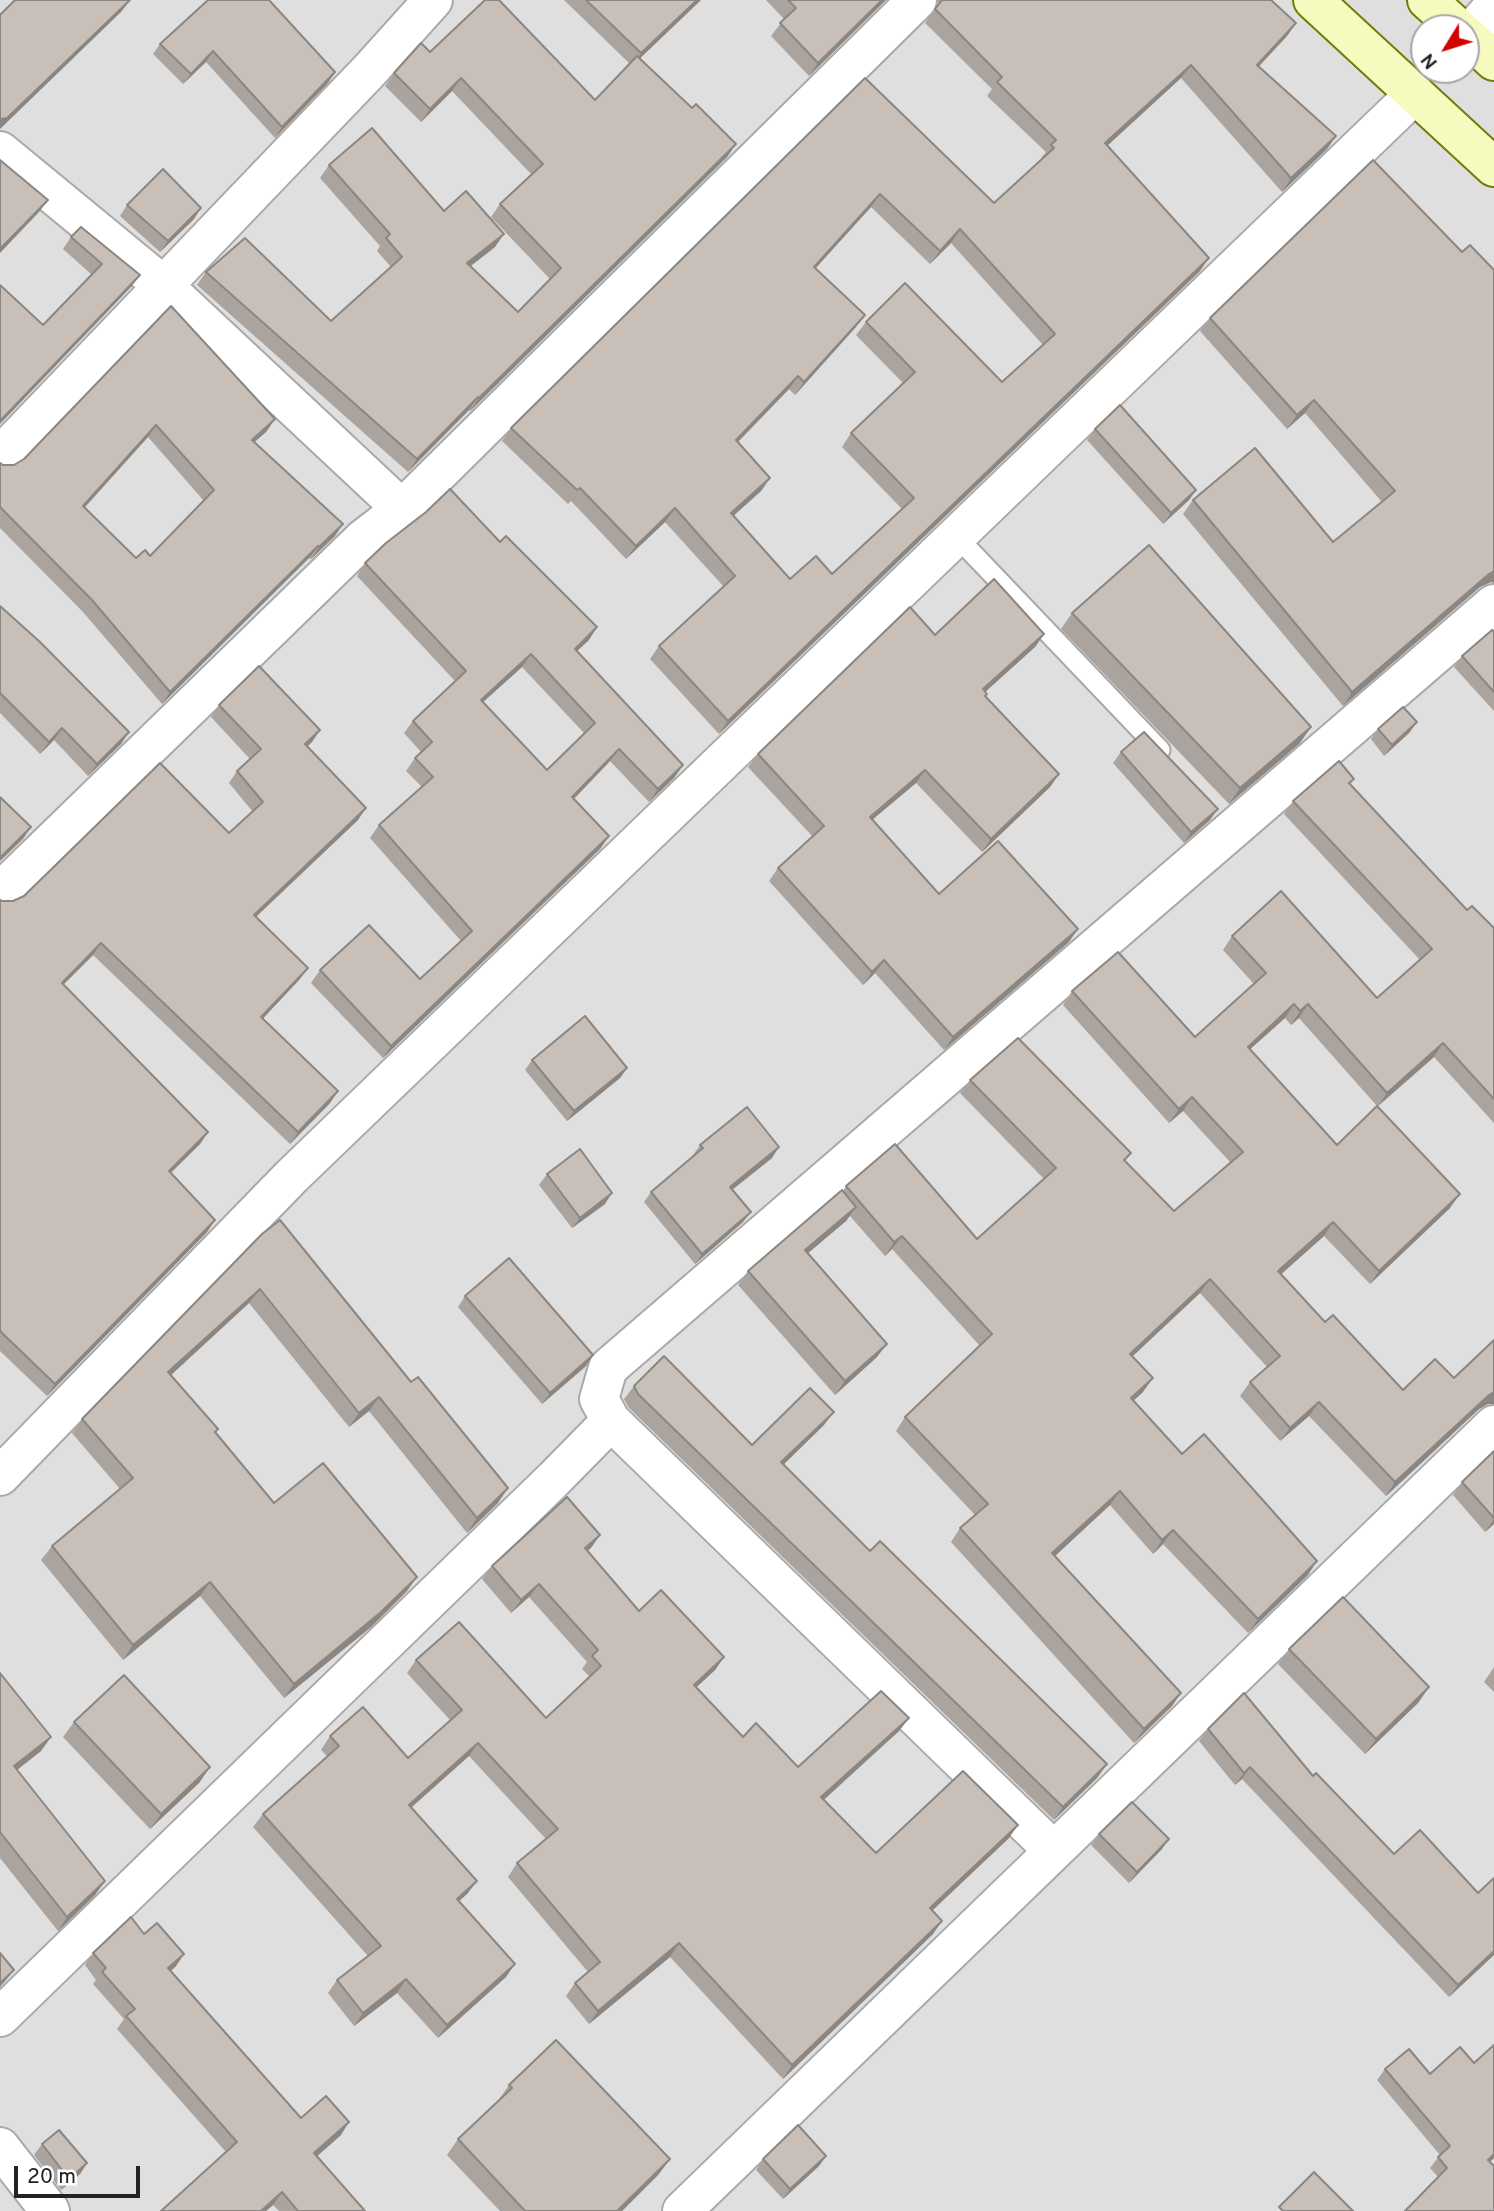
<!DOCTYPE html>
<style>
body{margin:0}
#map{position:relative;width:1494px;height:2211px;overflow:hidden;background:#f2efe9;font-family:Overpass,sans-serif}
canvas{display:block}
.north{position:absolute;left:1410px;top:14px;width:70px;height:70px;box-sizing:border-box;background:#fff;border:2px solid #a7a7a7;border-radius:50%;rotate:232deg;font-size:19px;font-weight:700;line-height:28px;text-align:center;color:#222}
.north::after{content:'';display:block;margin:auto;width:24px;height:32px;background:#d40000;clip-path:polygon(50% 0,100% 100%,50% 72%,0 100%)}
.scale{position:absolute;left:14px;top:2166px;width:126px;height:32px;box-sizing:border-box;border:4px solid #222;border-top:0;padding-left:9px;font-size:21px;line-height:24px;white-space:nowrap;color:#222;-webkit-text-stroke:5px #fff;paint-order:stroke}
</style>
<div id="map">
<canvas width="1494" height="2211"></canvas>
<div class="north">N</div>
<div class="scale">20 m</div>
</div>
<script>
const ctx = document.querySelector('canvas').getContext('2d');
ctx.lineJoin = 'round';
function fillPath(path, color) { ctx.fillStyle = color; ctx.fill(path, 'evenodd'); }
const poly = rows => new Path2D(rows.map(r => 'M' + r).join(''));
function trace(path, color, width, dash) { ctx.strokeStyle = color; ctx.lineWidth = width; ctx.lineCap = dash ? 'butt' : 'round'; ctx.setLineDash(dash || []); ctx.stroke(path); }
fillPath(poly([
 [0,0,1494,0,1494,2211,0,2211],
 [1424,28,1466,28,1466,70,1424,70]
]), '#e0dfdf');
const lane = poly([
 [956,536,1160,750]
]);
const street = poly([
 [1467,36,1494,6],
 [0,151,164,286,402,509],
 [0,456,370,70,433,0],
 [0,892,363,539,402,509,917,0],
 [0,1476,292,1176,1415,94],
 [1054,1851,611,1421,599,1399,608,1368,1494,604],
 [0,2017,554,1479,611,1421],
 [0,2147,50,2211],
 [682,2211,1494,1425]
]);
const secondary = poly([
 [1313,0,1494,167],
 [1427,0,1458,28],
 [1466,35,1494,61]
]);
trace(lane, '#a9a9a9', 23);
trace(street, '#a9a9a9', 42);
trace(secondary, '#707d05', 42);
trace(lane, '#fff', 19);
trace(street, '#fff', 38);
trace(secondary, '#f7fabf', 38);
fillPath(poly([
 [208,0,335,72,328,83,275,138,206,62,183,84,153,54,160,44],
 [564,0,701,0,640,58,692,108,736,144,727,157,470,411,469,410,408,472,197,285,206,272,331,321,391,267,377,251,380,246,320,178,329,165,444,211,495,247,470,266,518,312,550,279,491,217,500,204,531,174,452,91,421,122,385,86,394,73,430,52,595,100,629,63],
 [766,0,886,0,809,76,771,36,784,19],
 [938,0,1271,0,1296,23,1287,36,1259,66,1336,136,1327,149,1282,192,1181,78,1107,146,1200,271,719,734,650,659,659,646,724,587,665,522,626,559,571,501,568,504,502,441,511,428,865,78,994,203,1042,159,1041,158,1046,152,987,96,992,89,925,23,938,5],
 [871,207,930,264,951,243,1043,345,1002,382,866,322,856,335,903,383,851,433,842,447,902,509,832,574,790,579,733,516,761,491,770,478,738,442,789,389,795,395,855,328,865,315,815,268],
 [1373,160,1491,582,1480,587,1343,706,1183,514,1193,500,1333,542,1382,502,1305,413,1287,429,1200,331,1210,318],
 [127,205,194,219,160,252,120,216],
 [71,237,140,275,131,287,43,325,92,275,63,249],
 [171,306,275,419,266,432,254,442,335,536,311,559,309,558,162,704,83,612,0,528,0,463,3,465,14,465,24,459],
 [148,437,204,501,150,556,136,558,85,507],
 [1095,429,1196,490,1189,500,1163,524,1087,440],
 [365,563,589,640,577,651,683,765,674,778,649,802,610,761,574,799,609,836,600,849,383,1058,311,983,320,970,420,979,461,941,370,838,379,825,422,787,406,771,415,758,421,752,404,733,413,721,455,681,357,576],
 [522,667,584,733,547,770,483,702],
 [0,606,129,732,121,744,88,776,54,740,40,754,0,713],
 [1072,613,1300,743,1229,804,1061,629],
 [1494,632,1494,711,1454,667,1462,656],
 [1044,634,1035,647,985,692,987,694,985,697,1059,774,1050,787,982,852,916,783,872,820,939,894,1069,942,944,1050,875,973,863,985,769,881,778,868,813,837,748,767,758,754],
 [219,705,320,730,312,742,307,746,358,820,256,917,308,968,299,980,263,1018,338,1091,330,1103,290,1144,93,955,63,985,208,1132,200,1144,171,1173,215,1220,207,1232,47,1396,0,1351,0,900,2,901,13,901,229,833,253,812,229,783,237,771,250,759,211,717],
 [1417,722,1409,733,1384,756,1371,739,1378,729],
 [1121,752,1210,820,1184,843,1113,763],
 [1354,779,1350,784,1467,910,1494,928,1494,1123,1434,1057,1378,1106,1450,1208,1370,1284,1324,1236,1281,1274,1325,1322,1403,1390,1454,1378,1488,1404,1479,1409,1386,1496,1309,1416,1280,1441,1240,1396,1250,1382,1267,1367,1200,1293,1133,1356,1143,1392,1133,1401,1182,1454,1308,1575,1248,1633,1163,1544,1153,1554,1110,1505,1055,1556,1172,1706,1134,1743,951,1542,960,1528,975,1515,896,1431,905,1417,980,1346,892,1249,885,1256,850,1216,846,1221,807,1254,877,1357,835,1395,738,1285,748,1271,843,1191,846,1186,977,1239,1044,1179,960,1093,970,1080,1131,1153,1125,1161,1174,1211,1230,1162,1183,1111,1169,1123,1063,1005,1072,991,1195,1037,1254,984,1223,950,1232,936,1377,998,1420,960,1284,814,1293,801],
 [1285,1018,1291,1025,1299,1018,1377,1106,1337,1145,1250,1049],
 [532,1060,627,1068,620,1078,567,1121,525,1070],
 [700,1145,772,1158,732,1190,743,1222,695,1264,644,1202,651,1192,694,1156,693,1155],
 [547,1174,605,1204,572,1228,539,1185],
 [262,1234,498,1503,467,1533,369,1411,349,1427,249,1303,171,1375,215,1433,274,1503,407,1591,371,1627,284,1698,200,1596,123,1660,41,1560,52,1546,120,1489,72,1433,82,1419],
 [465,1296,586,1366,542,1404,458,1307],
 [634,1386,752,1445,824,1425,783,1464,870,1551,1107,1764,1097,1778,1054,1820,629,1408,624,1399],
 [1494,1451,1494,1524,1485,1532,1453,1495,1462,1482],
 [600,1535,588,1551,639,1611,724,1657,715,1670,696,1687,743,1737,798,1767,909,1718,899,1731,824,1800,876,1853,1009,1838,932,1911,933,1934,783,2079,670,1957,589,2024,566,1996,575,1983,588,1972,508,1877,517,1863,546,1839,469,1756,411,1808,477,1881,467,1894,459,1901,506,1977,438,2038,397,1993,354,2026,328,1993,337,1980,368,1956,253,1827,263,1814,327,1756,321,1750,330,1736,408,1758,450,1720,407,1673,416,1660,546,1718,590,1677,582,1669,587,1662,529,1597,511,1613,482,1579,492,1566],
 [1289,1649,1429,1687,1418,1703,1365,1754,1278,1664],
 [1494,1667,1494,1692,1484,1682],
 [0,1673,41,1751,17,1770,105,1881,95,1895,58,1931,0,1858],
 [74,1722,210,1767,199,1783,150,1829,63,1737],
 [1208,1729,1313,1776,1394,1854,1478,1893,1494,1878,1494,1955,1449,1997,1242,1779,1235,1785,1199,1741],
 [1099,1834,1162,1849,1129,1883,1091,1845],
 [144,1934,184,1954,176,1966,171,1971,301,2118,341,2135,317,2156,365,2211,279,2211,273,2205,266,2211,161,2211,226,2152,117,2029,124,2019,93,1984,96,1980,85,1965,93,1953],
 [1385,2069,1494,2158,1490,2162,1438,2177,1430,2168,1440,2155,1377,2080],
 [509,2085,659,2174,622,2211,500,2211,447,2155,458,2139,498,2101],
 [42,2144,87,2163,80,2174,61,2190,34,2155],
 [826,2156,819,2166,783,2199,756,2170,763,2159]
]), '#aba49e');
fillPath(poly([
 [130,0,121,12,0,129,0,119],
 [697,0,701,0,632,66,641,53],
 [882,0,886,0,809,76,818,63],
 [1296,23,1287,36,1248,78,1257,65],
 [213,51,206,62,183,84,191,74],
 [1191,65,1181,78,1096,156,1105,143],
 [335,72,328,83,275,138,282,127],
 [461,78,452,91,421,122,430,109],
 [1336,136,1327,149,1282,192,1291,178],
 [736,144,727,157,470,411,479,398],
 [880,194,871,207,805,280,814,267],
 [48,200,39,212,0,253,0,249],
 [201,208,194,219,160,252,168,241],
 [960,229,951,243,930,264,940,251],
 [504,234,495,247,458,276,467,263],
 [1209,258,1200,271,719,734,728,721],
 [140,275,131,287,0,424,0,421],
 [865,315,855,328,795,395,804,382],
 [798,376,789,389,727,453,736,440],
 [478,397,469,410,408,472,417,459],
 [1314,400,1305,413,1287,429,1297,415],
 [275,419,266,432,243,452,252,440],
 [156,425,148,437,75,518,83,506],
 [770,478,761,491,721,527,731,513],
 [1196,490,1189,500,1163,524,1171,513],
 [675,508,665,522,626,559,636,546],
 [343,524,335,536,311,559,319,547],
 [318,546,309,558,162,704,170,692],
 [1494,571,1494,583,1491,582,1480,587,1343,706,1352,692,1489,574],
 [597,627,589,640,566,661,575,649],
 [1044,634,1035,647,974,702,983,689],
 [531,654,522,667,472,712,481,700],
 [1417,722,1409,733,1384,756,1392,745],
 [1311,727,1300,743,1229,804,1240,788],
 [62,728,54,740,40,754,49,742],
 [320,730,312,742,297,756,305,744],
 [129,732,121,744,88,776,97,764],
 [619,749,610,761,564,809,572,797],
 [683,765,674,778,649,802,658,789],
 [925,770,916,783,860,830,870,817],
 [1059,774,1050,787,982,852,991,839],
 [366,808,358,820,245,927,254,915],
 [1218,809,1210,820,1184,843,1191,832],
 [31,827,23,839,0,861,0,858],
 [609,836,600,849,383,1058,391,1046],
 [1078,929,1069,942,944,1050,953,1037],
 [101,943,93,955,53,995,62,983],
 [884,960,875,973,863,985,872,972],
 [308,968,299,980,253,1029,261,1017],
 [1294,1004,1285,1018,1238,1060,1248,1047],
 [1308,1004,1299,1018,1291,1025,1300,1011],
 [1443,1043,1434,1057,1378,1106,1387,1093],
 [627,1068,620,1078,567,1121,574,1111],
 [338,1091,330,1103,290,1144,298,1132],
 [1192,1097,1183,1111,1169,1123,1179,1109],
 [208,1132,200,1144,160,1183,169,1171],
 [779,1147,772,1158,723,1197,730,1187],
 [612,1193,605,1204,572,1228,580,1218],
 [1460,1194,1450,1208,1370,1284,1379,1271],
 [856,1207,846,1221,795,1264,805,1250],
 [751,1212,743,1222,695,1264,702,1254],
 [215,1220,207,1232,47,1396,55,1384],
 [1333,1222,1324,1236,1269,1285,1278,1271],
 [902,1236,892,1249,885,1256,894,1242],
 [1210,1279,1200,1293,1121,1367,1130,1354],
 [260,1289,249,1303,158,1387,168,1372],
 [887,1344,877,1357,835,1395,845,1381],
 [593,1355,586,1366,542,1404,550,1393],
 [1153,1378,1143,1392,1121,1412,1131,1398],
 [1494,1392,1494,1404,1488,1404,1479,1409,1386,1496,1395,1482,1489,1395],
 [379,1397,369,1411,349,1427,359,1413],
 [1319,1402,1309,1416,1280,1441,1290,1428],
 [834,1412,824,1425,772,1476,781,1462],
 [508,1488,498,1503,467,1533,477,1518],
 [1120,1491,1110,1505,1043,1567,1052,1553],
 [1494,1519,1494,1524,1485,1532],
 [1173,1530,1163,1544,1153,1554,1162,1540],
 [600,1535,591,1548,576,1561,585,1548],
 [1317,1561,1308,1575,1248,1633,1258,1619],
 [417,1577,407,1591,371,1627,284,1698,294,1684],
 [210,1582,200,1596,123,1660,133,1645],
 [539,1584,529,1597,511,1613,521,1600],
 [724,1657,715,1670,685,1698,694,1685],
 [1429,1687,1418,1703,1365,1754,1376,1739],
 [1181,1693,1172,1706,1134,1743,1144,1729],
 [909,1718,899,1731,812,1810,821,1797],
 [51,1737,41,1751,4,1780,14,1766],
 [478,1743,469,1756,399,1818,409,1805],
 [1107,1764,1097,1778,1054,1820,1063,1807],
 [210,1767,199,1783,150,1829,161,1814],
 [1250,1767,1242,1779,1235,1785,1244,1773],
 [1018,1825,1009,1838,920,1922,930,1908],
 [1169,1839,1162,1849,1129,1883,1137,1872],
 [105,1881,95,1895,58,1931,67,1917],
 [477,1881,467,1894,447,1912,457,1899],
 [942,1921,933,1934,783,2079,792,2065],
 [679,1943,670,1957,589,2024,598,2011],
 [1494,1951,1494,1955,1449,1997,1458,1985],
 [184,1954,176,1966,160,1981,168,1968],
 [515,1964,506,1977,438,2038,447,2025],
 [14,1970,6,1980,0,1987,0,1983],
 [406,1979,397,1993,354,2026,363,2013],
 [349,2122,341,2135,306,2166,314,2153],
 [1494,2154,1494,2158,1480,2170,1488,2160],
 [826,2156,819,2166,783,2199,790,2189],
 [670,2159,659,2174,622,2211,617,2211],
 [87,2163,80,2174,61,2190,69,2179],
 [282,2192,273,2205,266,2211,261,2211]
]), '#8b8681');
const building = poly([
 [15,0,130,0,7,118,0,119,0,15,15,0],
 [208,0,269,0,335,72,282,127,213,51,191,74,160,44,208,0],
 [485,0,499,0,595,100,637,56,692,108,696,104,736,144,479,398,478,397,417,459,206,272,245,238,331,321,402,257,386,238,390,234,329,165,372,128,444,211,466,191,504,234,467,263,518,312,561,268,500,204,543,164,461,78,430,109,394,73,421,43,430,52,485,0],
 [586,0,697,0,641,53,586,0],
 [788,0,882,0,818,63,780,23,796,8,788,0],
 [942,0,1271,0,1296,23,1257,65,1336,136,1291,178,1191,65,1105,143,1209,258,728,721,659,646,735,576,675,508,636,546,580,488,577,490,511,428,865,78,994,203,1054,148,1051,145,1056,140,997,82,1002,77,935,9,942,0],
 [880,194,940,251,960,229,1055,334,1002,382,905,283,866,322,915,372,851,433,914,498,832,574,816,556,790,579,731,513,770,478,736,440,798,376,804,382,865,315,814,267,880,194],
 [0,160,48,200,0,249,0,160],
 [1373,160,1462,252,1470,245,1494,270,1494,571,1489,574,1352,692,1193,500,1255,448,1333,542,1395,491,1314,400,1297,415,1210,318,1373,160],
 [163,169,201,208,168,241,127,205,163,169],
 [81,227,140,275,0,421,0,285,43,325,102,264,71,237,81,227],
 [171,306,275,419,252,440,343,524,319,547,318,546,170,692,92,600,0,507,0,463,3,465,14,465,24,459,171,306],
 [156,425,214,490,150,556,145,550,136,558,83,506,156,425],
 [1120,405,1196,490,1171,513,1095,429,1120,405],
 [450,489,500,542,506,536,597,627,575,649,683,765,658,789,619,749,572,797,609,836,391,1046,320,970,369,925,420,979,472,931,379,825,433,777,415,758,432,742,413,721,466,671,365,563,386,543,426,512,450,489],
 [531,654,595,723,547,770,481,700,531,654],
 [1149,545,1311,727,1240,788,1072,613,1149,545],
 [994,579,1044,634,983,689,987,694,985,696,1059,774,991,839,925,770,870,817,939,894,998,841,1078,929,953,1037,884,960,872,972,778,868,824,826,758,754,910,607,935,635,994,579],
 [0,606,40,642,129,732,97,764,62,728,49,742,0,693,0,606],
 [1492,630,1494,632,1494,692,1462,656,1492,630],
 [259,666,320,730,305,744,366,808,254,915,308,968,261,1017,338,1091,298,1132,101,943,62,983,208,1132,169,1171,215,1220,55,1384,0,1331,0,900,2,901,13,901,24,896,160,763,229,833,263,802,237,771,261,749,219,705,259,666],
 [1403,707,1417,722,1392,745,1378,729,1403,707],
 [1144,732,1218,809,1191,832,1121,752,1144,732],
 [1339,761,1354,779,1349,783,1467,910,1472,906,1494,928,1494,1099,1443,1043,1387,1093,1308,1004,1300,1011,1294,1004,1248,1047,1337,1145,1377,1106,1460,1194,1379,1271,1333,1222,1278,1271,1325,1322,1333,1315,1403,1390,1435,1359,1454,1378,1494,1340,1494,1392,1489,1395,1395,1482,1319,1402,1290,1428,1250,1382,1280,1356,1210,1279,1130,1354,1153,1378,1131,1398,1182,1454,1204,1434,1317,1561,1258,1619,1173,1530,1162,1540,1120,1491,1052,1553,1181,1693,1144,1729,960,1528,988,1504,905,1417,992,1334,902,1236,894,1242,846,1186,895,1144,977,1239,1056,1168,970,1080,1018,1038,1131,1153,1124,1160,1174,1211,1243,1152,1192,1097,1179,1109,1072,991,1118,952,1195,1037,1266,973,1232,936,1281,891,1377,998,1432,949,1293,801,1339,761],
 [0,797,31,827,0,858,0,797],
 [585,1016,627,1068,574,1111,532,1060,585,1016],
 [747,1107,779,1147,730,1187,751,1212,702,1254,651,1192,703,1148,700,1145,747,1107],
 [580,1149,612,1193,580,1218,547,1174,580,1149],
 [842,1190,856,1207,805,1250,887,1344,845,1381,748,1271,842,1190],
 [280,1220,411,1382,418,1377,508,1488,477,1518,379,1397,359,1413,260,1289,168,1372,218,1429,215,1432,274,1503,323,1463,417,1577,381,1612,294,1684,210,1582,133,1645,52,1546,133,1478,82,1419,262,1234,280,1220],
 [509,1258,593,1355,550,1393,465,1296,509,1258],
 [664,1356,752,1445,810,1388,834,1412,781,1462,870,1551,880,1541,1107,1764,1063,1807,638,1394,634,1386,664,1356],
 [1494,1451,1494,1518,1462,1482,1494,1451],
 [567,1497,600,1535,585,1548,639,1611,661,1590,724,1657,694,1685,743,1737,756,1723,798,1767,881,1691,909,1718,821,1797,876,1853,963,1771,1018,1825,930,1908,942,1921,792,2065,679,1943,598,2011,575,1983,600,1962,517,1863,558,1829,478,1743,409,1805,477,1881,457,1899,515,1964,447,2025,406,1979,363,2013,337,1980,381,1946,263,1814,339,1746,330,1736,363,1707,408,1758,462,1710,416,1660,459,1622,546,1718,601,1666,592,1656,598,1650,539,1584,521,1600,492,1566,567,1497],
 [1343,1597,1429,1687,1376,1739,1289,1649,1343,1597],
 [0,1673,51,1737,14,1766,105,1881,67,1917,0,1832,0,1673],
 [124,1675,210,1767,161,1814,74,1722,124,1675],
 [1244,1693,1313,1776,1316,1773,1394,1854,1420,1830,1478,1893,1494,1878,1494,1951,1458,1985,1250,1767,1244,1773,1208,1729,1244,1693],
 [1132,1802,1169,1839,1137,1872,1099,1834,1132,1802],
 [131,1917,144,1934,157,1923,184,1954,168,1968,301,2118,326,2096,349,2122,314,2153,365,2211,298,2211,282,2192,261,2211,161,2211,237,2142,126,2016,135,2009,102,1972,106,1968,93,1953,131,1917],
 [0,1953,14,1970,0,1983,0,1953],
 [556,2040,670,2159,617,2211,525,2211,458,2139,512,2088,509,2085,556,2040],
 [1494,2045,1494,2154,1488,2160,1494,2166,1494,2211,1405,2211,1447,2168,1438,2157,1450,2146,1385,2069,1409,2049,1430,2074,1460,2047,1474,2063,1494,2045],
 [798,2125,826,2156,790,2189,763,2159,798,2125],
 [59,2130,87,2163,69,2179,42,2144,59,2130],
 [1314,2172,1353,2211,1283,2211,1279,2207,1314,2172]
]);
fillPath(building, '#c7bfb8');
trace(building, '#8b8681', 2);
</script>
